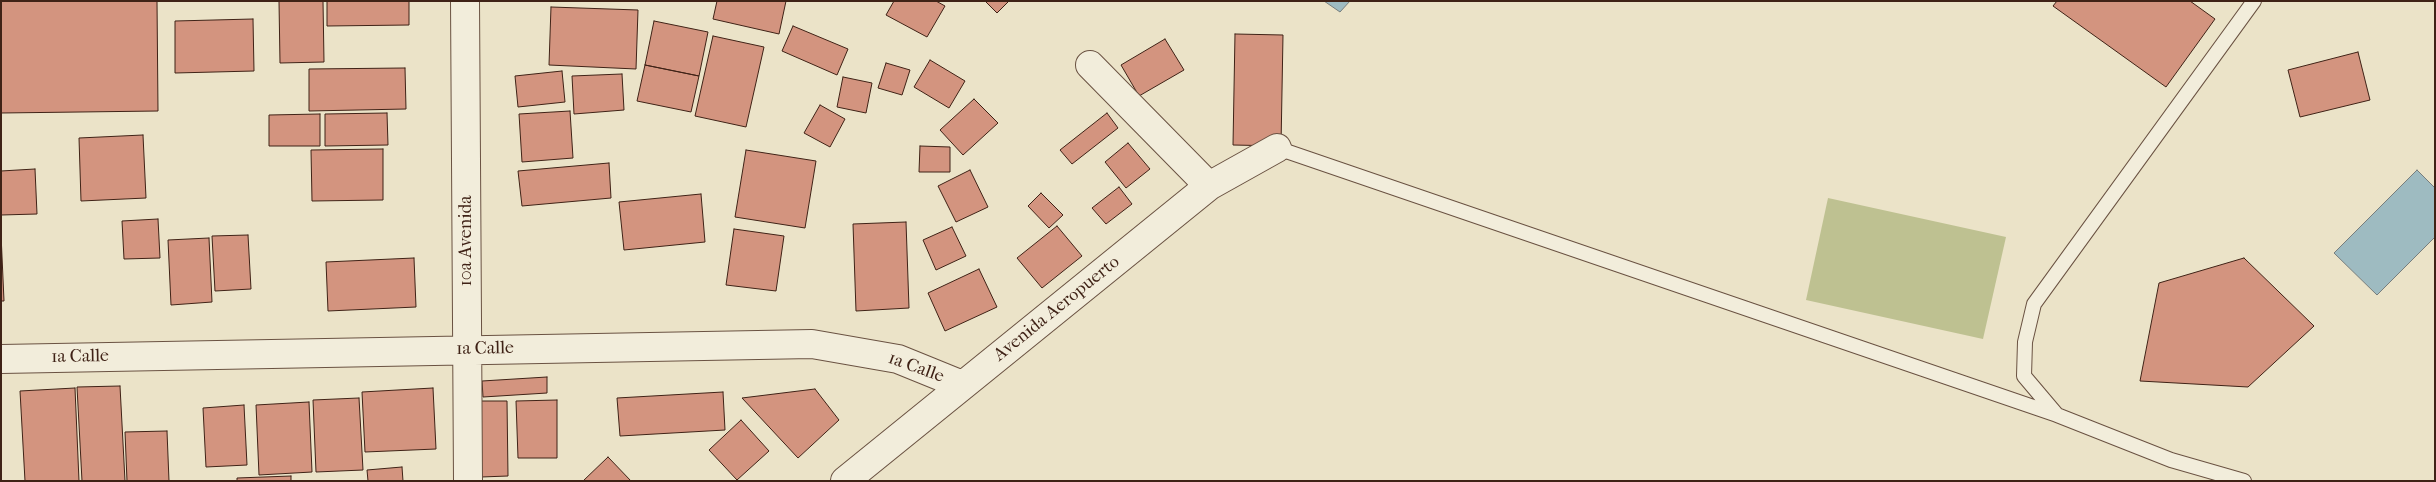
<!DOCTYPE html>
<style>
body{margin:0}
#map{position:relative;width:2436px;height:482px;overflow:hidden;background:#ebe3c8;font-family:"IM FELL French Canon",serif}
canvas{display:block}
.frame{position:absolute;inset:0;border:2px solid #3f2216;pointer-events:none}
</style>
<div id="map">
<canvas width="2436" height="482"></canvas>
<div class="frame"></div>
</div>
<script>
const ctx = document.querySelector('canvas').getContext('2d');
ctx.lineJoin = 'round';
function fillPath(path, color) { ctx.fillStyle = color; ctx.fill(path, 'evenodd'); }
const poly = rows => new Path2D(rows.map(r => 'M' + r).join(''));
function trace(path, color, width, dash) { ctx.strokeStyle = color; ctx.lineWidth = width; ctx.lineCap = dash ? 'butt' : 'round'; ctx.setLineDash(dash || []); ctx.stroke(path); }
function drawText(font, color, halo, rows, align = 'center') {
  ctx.font = font + ' "IM FELL French Canon",serif'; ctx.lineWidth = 5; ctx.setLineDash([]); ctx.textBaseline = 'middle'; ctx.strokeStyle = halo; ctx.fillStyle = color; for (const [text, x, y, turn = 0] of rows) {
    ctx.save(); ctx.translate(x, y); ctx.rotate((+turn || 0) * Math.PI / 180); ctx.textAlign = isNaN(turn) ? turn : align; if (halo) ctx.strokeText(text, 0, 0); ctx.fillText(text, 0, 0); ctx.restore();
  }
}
fillPath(poly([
 [1828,198,2006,237,1983,339,1806,300]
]), '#bec191');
const water = poly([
 [1324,1,1350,1,1340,12,1324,1],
 [2417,170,2435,188,2435,237,2377,295,2334,253,2417,170]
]);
fillPath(water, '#9ebbc1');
trace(water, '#787e7d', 1);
const building = poly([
 [1,1,157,1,158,111,1,113,1,1],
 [279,1,323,1,324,62,280,63,279,1],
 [327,1,409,1,409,25,327,26,327,1],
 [717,1,786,1,779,34,713,19,717,1],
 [894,1,936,1,945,6,927,37,886,15,894,1],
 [985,1,1009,1,997,13,985,1],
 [2057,1,2190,1,2215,19,2166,87,2053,6,2057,1],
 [551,7,638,10,636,69,549,65,551,7],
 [253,19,254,71,175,73,175,21,253,19],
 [654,21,708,32,699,76,645,65,654,21],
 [793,26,848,49,837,75,782,51,793,26],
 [1235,34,1283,35,1281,146,1233,145,1235,34],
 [713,36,764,47,746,127,695,116,713,36],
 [1165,39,1184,70,1139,96,1121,65,1165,39],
 [2358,52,2370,100,2300,117,2288,70,2358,52],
 [930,60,965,81,949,108,914,87,930,60],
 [886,63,910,70,902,95,878,88,886,63],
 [645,65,699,76,691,112,637,101,645,65],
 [405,68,406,109,309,111,309,69,405,68],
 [562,71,565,102,518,107,515,76,562,71],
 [622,74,624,110,574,114,572,76,622,74],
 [843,77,872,83,866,113,837,107,843,77],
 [974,99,998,123,963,155,940,130,974,99],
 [820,105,845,119,830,147,804,133,820,105],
 [570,111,573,158,522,162,519,114,570,111],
 [387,113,388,145,325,146,325,114,387,113],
 [1107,113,1118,128,1072,164,1060,150,1107,113],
 [320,114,320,146,269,146,269,115,320,114],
 [143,135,146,198,81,201,79,138,143,135],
 [1128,143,1150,169,1126,188,1105,162,1128,143],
 [920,146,950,147,950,172,919,172,920,146],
 [383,149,383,200,312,201,311,150,383,149],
 [746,150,816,161,805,228,735,217,746,150],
 [609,163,611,198,522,206,518,171,609,163],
 [35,169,37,214,1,215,1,171,35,169],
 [970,170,988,207,956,222,938,186,970,170],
 [1119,187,1132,204,1106,224,1092,208,1119,187],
 [1041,193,1063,215,1049,228,1028,206,1041,193],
 [701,194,705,242,624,250,619,202,701,194],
 [158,219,160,258,124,259,122,221,158,219],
 [906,222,909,308,856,311,853,224,906,222],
 [1057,226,1082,256,1042,288,1017,258,1057,226],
 [952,227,966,256,936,270,923,240,952,227],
 [734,229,784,236,776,291,726,285,734,229],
 [1,234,4,301,1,301,1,234],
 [248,235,251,289,215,291,212,236,248,235],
 [209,238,212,302,171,305,168,240,209,238],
 [414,258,416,307,328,311,326,262,414,258],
 [2244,258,2314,326,2248,387,2140,381,2159,283,2244,258],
 [979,269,997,307,945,331,928,293,979,269],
 [547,377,547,393,483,397,482,381,547,377],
 [120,386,125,481,82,481,77,387,120,386],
 [75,388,79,481,25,481,20,391,75,388],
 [433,388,436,449,365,452,362,392,433,388],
 [815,389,839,420,798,458,742,398,815,389],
 [723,392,725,430,620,436,617,398,723,392],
 [359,398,363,470,316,472,313,400,359,398],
 [557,400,557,458,518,458,516,401,557,400],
 [479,401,507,401,508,476,481,477,479,401],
 [309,402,312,472,259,475,256,405,309,402],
 [244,405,247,465,206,467,203,408,244,405],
 [741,420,769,451,737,480,709,450,741,420],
 [167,431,169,481,127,481,125,432,167,431],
 [608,457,631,481,583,481,608,457],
 [402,467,403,481,368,481,367,470,402,467],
 [291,476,291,481,237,481,237,478,291,476]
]);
fillPath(building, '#d3947f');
trace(building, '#3f2216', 1);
const service = poly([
 [1277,148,2057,415,2171,460,2244,481],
 [2057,415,2024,376,2025,342,2034,304,2254,1]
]);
const minor = poly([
 [465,1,468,481],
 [1090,65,1209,186],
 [1,359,812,344,898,359,962,385],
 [845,481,1209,186,1277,148]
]);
trace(service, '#6a5242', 16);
trace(minor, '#6a5242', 30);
trace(service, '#f2eddb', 14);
trace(minor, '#f2eddb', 28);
drawText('18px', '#3f2216', '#f2eddb', [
 ["10a Avenida",467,241,-90],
 ["Avenida Aeropuerto",1057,309,-39],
 ["1a Calle",485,349,-1],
 ["1a Calle",80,357,-1],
 ["1a Calle",916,368,20]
]);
</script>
